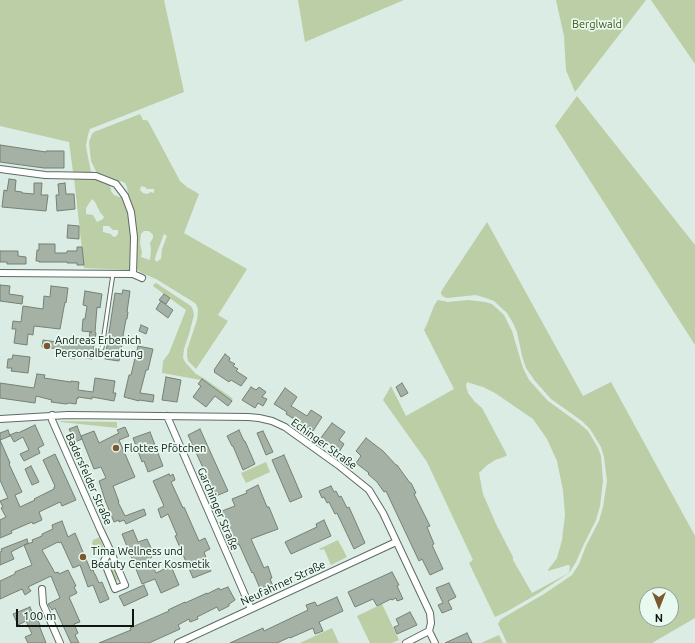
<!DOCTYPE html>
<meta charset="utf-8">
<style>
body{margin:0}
#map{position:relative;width:695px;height:643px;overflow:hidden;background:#daece3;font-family:Ubuntu,sans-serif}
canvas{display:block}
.north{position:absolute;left:639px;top:587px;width:40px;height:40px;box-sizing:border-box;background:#e8faf0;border:1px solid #919e97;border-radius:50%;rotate:180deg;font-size:11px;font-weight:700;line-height:16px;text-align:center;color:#0f1512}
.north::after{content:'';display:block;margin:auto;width:14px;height:18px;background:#7a592f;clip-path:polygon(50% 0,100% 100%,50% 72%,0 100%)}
.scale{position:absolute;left:16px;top:609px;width:118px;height:18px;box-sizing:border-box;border:2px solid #0f1512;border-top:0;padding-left:5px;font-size:12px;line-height:14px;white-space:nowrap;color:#0f1512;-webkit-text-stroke:3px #e8faf0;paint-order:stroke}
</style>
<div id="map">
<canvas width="695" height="643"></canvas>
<div class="north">N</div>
<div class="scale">100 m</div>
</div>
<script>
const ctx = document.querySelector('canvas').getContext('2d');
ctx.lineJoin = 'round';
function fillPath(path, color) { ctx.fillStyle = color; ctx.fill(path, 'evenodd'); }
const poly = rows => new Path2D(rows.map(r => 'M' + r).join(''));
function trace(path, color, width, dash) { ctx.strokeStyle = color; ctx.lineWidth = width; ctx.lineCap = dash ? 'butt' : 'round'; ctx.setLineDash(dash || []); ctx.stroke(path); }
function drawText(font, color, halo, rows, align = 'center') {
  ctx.font = font + ' Ubuntu,sans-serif'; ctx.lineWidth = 3.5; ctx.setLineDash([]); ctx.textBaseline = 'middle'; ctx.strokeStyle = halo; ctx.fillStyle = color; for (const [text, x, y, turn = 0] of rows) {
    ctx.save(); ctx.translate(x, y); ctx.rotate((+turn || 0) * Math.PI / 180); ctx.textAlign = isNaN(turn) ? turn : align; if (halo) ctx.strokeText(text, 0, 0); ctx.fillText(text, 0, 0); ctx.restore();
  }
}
fillPath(poly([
 [0,0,164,0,184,92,90,129,88,135,86,145,87,152,91,172,73,172,69,142,0,126],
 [298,0,404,0,305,42],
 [556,0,646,0,575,92,566,70,564,36],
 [651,0,695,0,695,64],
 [577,96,695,245,695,345,555,126],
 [140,114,143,120,146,120,148,121,180,181,187,187,199,194,184,233,247,269,218,315,228,321,196,369,188,361,187,356,187,350,197,320,198,310,197,306,195,303,156,279,142,273,135,268,127,195,128,193,127,187,125,183,121,181,117,182,107,176,97,173,91,161,89,142,92,134,94,132],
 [141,186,145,187,147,189,154,189,154,193,151,192,147,194,143,193,140,190],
 [144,231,149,231,153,235,153,238,150,243,151,250,150,260,141,257,142,252,140,243,141,234],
 [164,234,167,236,162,249,161,259,156,262,155,259,156,255],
 [74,178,90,178,103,180,110,185,111,191,114,195,119,197,123,197,129,212,132,236,131,266,129,270,84,268],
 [92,199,95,202,100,212,104,217,103,219,97,222,93,215,86,214,86,208],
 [103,226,109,226,113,230,118,230,118,234,115,237,112,236,111,234,103,232],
 [487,222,583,396,611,382,695,536,695,618,652,643,507,643,498,624,501,619,544,594,572,575,579,564,586,546,599,521,603,507,607,481,604,457,601,447,590,429,582,421,551,399,535,381,526,368,522,356,517,332,513,323,507,313,494,301,486,298,476,295,466,296,447,298,444,297,441,294,441,292,444,287],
 [647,595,671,595,671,619,647,619],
 [156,283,191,306,193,310,194,315,189,334,184,349,183,358,185,362,196,374,205,379,232,398,233,401,202,379,201,380,162,373,163,361,169,353,186,310,153,286,154,284],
 [438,300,448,302,468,300,485,302,492,304,504,315,512,331,523,368,529,380,548,401,580,424,588,431,598,448,601,456,603,481,600,506,596,520,583,546,576,562,569,573,539,593,506,612,495,617,469,563,473,560,427,462,383,400,391,386,406,416,454,389,424,330,427,324,434,306,437,301],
 [467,382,483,387,495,393,533,419,547,439,557,461,563,490,565,515,562,540,557,558,548,570,548,571,568,565,570,566,569,573,532,593,513,560,513,557,496,524,483,494,479,473,486,466,495,460,504,457,507,455,482,408,475,402,468,393,466,386],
 [61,421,117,422,117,428,61,422],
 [266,462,270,472,246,483,241,473],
 [100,537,104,550,104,551,97,555,92,543,93,540],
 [338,540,347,557,331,565,324,549,320,550,319,549],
 [111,561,119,580,115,581,107,562],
 [382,604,399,640,392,643,370,643,357,616],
 [332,628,339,643,300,643],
 [499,635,503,643,481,643]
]), '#bccea5');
const building = poly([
 [0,145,46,152,46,151,64,151,64,168,44,168,0,162,0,145],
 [9,179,16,180,15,191,22,192,22,193,34,194,34,183,42,183,41,195,48,195,46,211,2,207,4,190,7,191,9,179],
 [65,183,66,194,74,194,75,209,57,211,56,195,59,195,58,184,65,183],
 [68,225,79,226,79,239,67,238,68,225],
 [39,244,55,244,55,253,67,253,67,251,77,251,77,247,82,247,84,265,77,265,77,263,67,263,67,262,39,262,39,261,36,261,37,250,39,250,39,244],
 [0,251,18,251,18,256,26,257,26,264,7,264,7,262,0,262,0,251],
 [0,285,10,286,9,294,23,296,22,304,0,301,0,285],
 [51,286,68,288,66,303,65,302,64,307,60,329,34,326,33,335,28,334,27,345,14,343,16,329,12,329,13,321,21,322,23,306,43,309,44,296,50,297,51,286],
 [123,290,130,291,127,312,128,312,127,319,126,319,123,336,124,337,123,345,122,345,119,361,105,359,115,293,122,294,123,290],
 [85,291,102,294,100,308,97,307,95,332,96,333,92,359,75,356,75,359,66,357,67,355,60,354,61,349,42,347,43,340,57,342,58,340,88,345,90,332,92,332,82,331,83,319,85,319,87,306,83,305,85,291],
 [164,294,170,298,166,304,159,300,164,294],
 [161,301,173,310,168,318,156,309,161,301],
 [141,325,148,328,146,334,139,331,141,325],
 [138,346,153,349,148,370,146,370,140,393,154,395,153,402,139,400,139,401,124,397,129,375,131,375,138,346],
 [225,354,230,358,229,361,235,364,233,366,238,369,236,371,247,378,241,386,231,380,229,382,214,372,215,371,214,370,225,354],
 [13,355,30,357,28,373,11,371,12,368,7,368,8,359,12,359,13,355],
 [37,374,45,375,44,378,71,382,71,381,79,382,78,390,93,392,95,378,115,381,113,393,116,393,114,401,92,397,92,399,78,397,78,399,77,398,76,404,69,403,66,404,51,402,52,400,36,396,35,403,0,398,0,383,34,388,37,374],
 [166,377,181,380,177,402,162,400,166,377],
 [202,379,232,401,228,406,215,396,206,407,193,397,201,386,198,384,202,379],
 [402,383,408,393,401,397,396,387,402,383],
 [251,387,256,390,259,387,266,392,262,397,267,399,263,406,258,403,255,408,242,400,251,387],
 [285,388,297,397,291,406,307,416,311,410,322,417,313,431,286,414,287,412,274,404,285,388],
 [332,423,345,432,339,440,344,444,339,452,320,439,332,423],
 [35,425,44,445,38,448,40,453,24,461,20,454,29,450,23,437,14,442,10,435,17,432,18,433,35,425],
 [77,426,82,439,81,436,94,431,99,443,119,433,117,430,125,427,129,436,119,440,135,477,113,486,119,502,118,502,125,516,144,509,146,515,126,524,124,520,119,522,119,520,114,522,105,500,99,481,106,478,101,467,94,469,82,439,75,442,69,429,77,426],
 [200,429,228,491,216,496,188,435,200,429],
 [8,430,10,436,0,440,10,463,9,464,22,492,15,495,20,507,35,500,34,499,54,489,54,487,55,486,43,460,55,454,76,500,62,506,60,502,39,512,42,520,33,524,32,522,11,531,12,533,0,538,0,520,6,517,1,508,3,507,0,501,8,498,0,480,0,433,8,430],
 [239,430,244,441,245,441,255,464,243,470,233,446,232,446,227,436,239,430],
 [263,431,273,452,266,455,257,433,263,431],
 [150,432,163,466,148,472,144,461,142,462,133,438,150,432],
 [366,438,383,451,396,465,397,465,410,483,411,483,416,493,414,494,430,526,427,527,434,544,432,545,443,569,430,575,422,559,419,561,386,491,384,492,377,482,368,474,369,473,356,463,361,456,356,451,366,438],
 [284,455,302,497,290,502,272,460,284,455],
 [31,466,39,482,32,485,25,469,31,466],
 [169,474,170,476,173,474,175,480,171,482,183,508,184,507,199,541,205,538,210,549,204,552,211,571,193,578,175,536,177,535,168,514,161,518,158,509,164,506,153,481,169,474],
 [258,485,267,507,269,507,278,529,251,539,264,568,268,566,272,578,270,579,273,586,261,591,253,572,252,573,239,544,237,545,222,511,235,506,232,499,247,493,246,491,258,485],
 [331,486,334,492,336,491,339,497,341,496,347,508,349,507,365,543,354,549,337,513,335,514,329,502,327,503,324,497,322,498,319,491,331,486],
 [324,520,331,536,291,554,285,542,317,527,316,524,324,520],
 [62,521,68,537,75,533,91,571,93,570,94,573,95,574,99,583,102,582,109,599,100,603,93,585,88,587,80,565,73,568,61,542,59,543,58,542,42,550,55,573,58,572,59,574,68,570,76,586,74,587,77,593,69,597,80,622,74,624,78,633,75,635,79,643,71,643,55,608,52,610,48,604,60,598,51,576,28,587,31,591,25,595,22,589,0,599,0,581,15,574,15,572,32,565,24,545,33,542,32,540,42,536,42,534,53,529,52,525,62,521],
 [133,530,138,542,147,539,151,548,149,548,152,557,149,559,156,573,171,566,179,585,161,593,155,579,142,584,122,534,133,530],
 [27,539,28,543,11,552,14,559,0,565,0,552,2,551,1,549,27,539],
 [392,572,399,585,397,586,403,599,397,601,396,598,392,600,391,599,377,606,373,599,355,607,348,592,392,572],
 [449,583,456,597,448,601,452,609,442,613,438,605,443,603,436,588,449,583],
 [144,585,148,595,124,606,119,596,144,585],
 [228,587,235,600,229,604,229,606,219,611,217,607,197,617,198,619,190,622,189,619,178,625,180,629,149,643,99,643,131,630,130,628,169,611,168,610,185,602,185,603,207,593,207,594,219,588,220,590,228,587],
 [337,597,343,611,319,622,323,631,315,634,313,628,290,638,290,637,277,643,230,643,263,628,264,631,308,610,306,605,315,602,317,606,337,597],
 [30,607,35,619,37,618,40,625,39,625,46,643,28,643,25,637,32,634,26,621,18,625,13,614,30,607],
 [410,612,417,625,397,634,394,627,399,625,396,619,410,612],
 [467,633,472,643,445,643,467,633]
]);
fillPath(building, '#a5b1a5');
trace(building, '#758175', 1);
const service = poly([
 [102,348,113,274]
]);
const minor = poly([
 [0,169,45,175,96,176,116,184,125,196,131,212,134,237,133,274],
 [0,273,133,274,142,278],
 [52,415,52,420,100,529,110,550,125,585,115,589,104,561,110,550],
 [167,416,251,609],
 [0,419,68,415,248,417,259,418,272,421,285,427,338,465,369,490,383,513,430,613,431,623,429,631,435,643],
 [42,589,43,604,60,643],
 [178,643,396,542],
 [406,643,429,631]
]);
trace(service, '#5c6c64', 5);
trace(minor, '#5c6c64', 8);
trace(service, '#fff', 3);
trace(minor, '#fff', 6);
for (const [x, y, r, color] of [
 [47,346,4,"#7a592f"],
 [116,448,4,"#7a592f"],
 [83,557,4,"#7a592f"]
]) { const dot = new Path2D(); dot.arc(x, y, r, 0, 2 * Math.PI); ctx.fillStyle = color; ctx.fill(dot); trace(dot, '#e8faf0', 1.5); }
drawText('11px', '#3d5411', '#e8faf0', [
 ["Berglwald",597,24]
]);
drawText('11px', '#0f1512', '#e8faf0', [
 ["Andreas Erbenich",55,340],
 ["Personalberatung",55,353],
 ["Flottes Pfötchen",124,448],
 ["Tima Wellness und",91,551],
 ["Beauty Center Kosmetik",91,564]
], 'left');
drawText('11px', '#0f1512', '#e8faf0', [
 ["Echinger Straße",324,444,36],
 ["Badersfelder Straße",89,479,66],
 ["Garchinger Straße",218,509,67],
 ["Neufahrner Straße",283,583,-25]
]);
</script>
